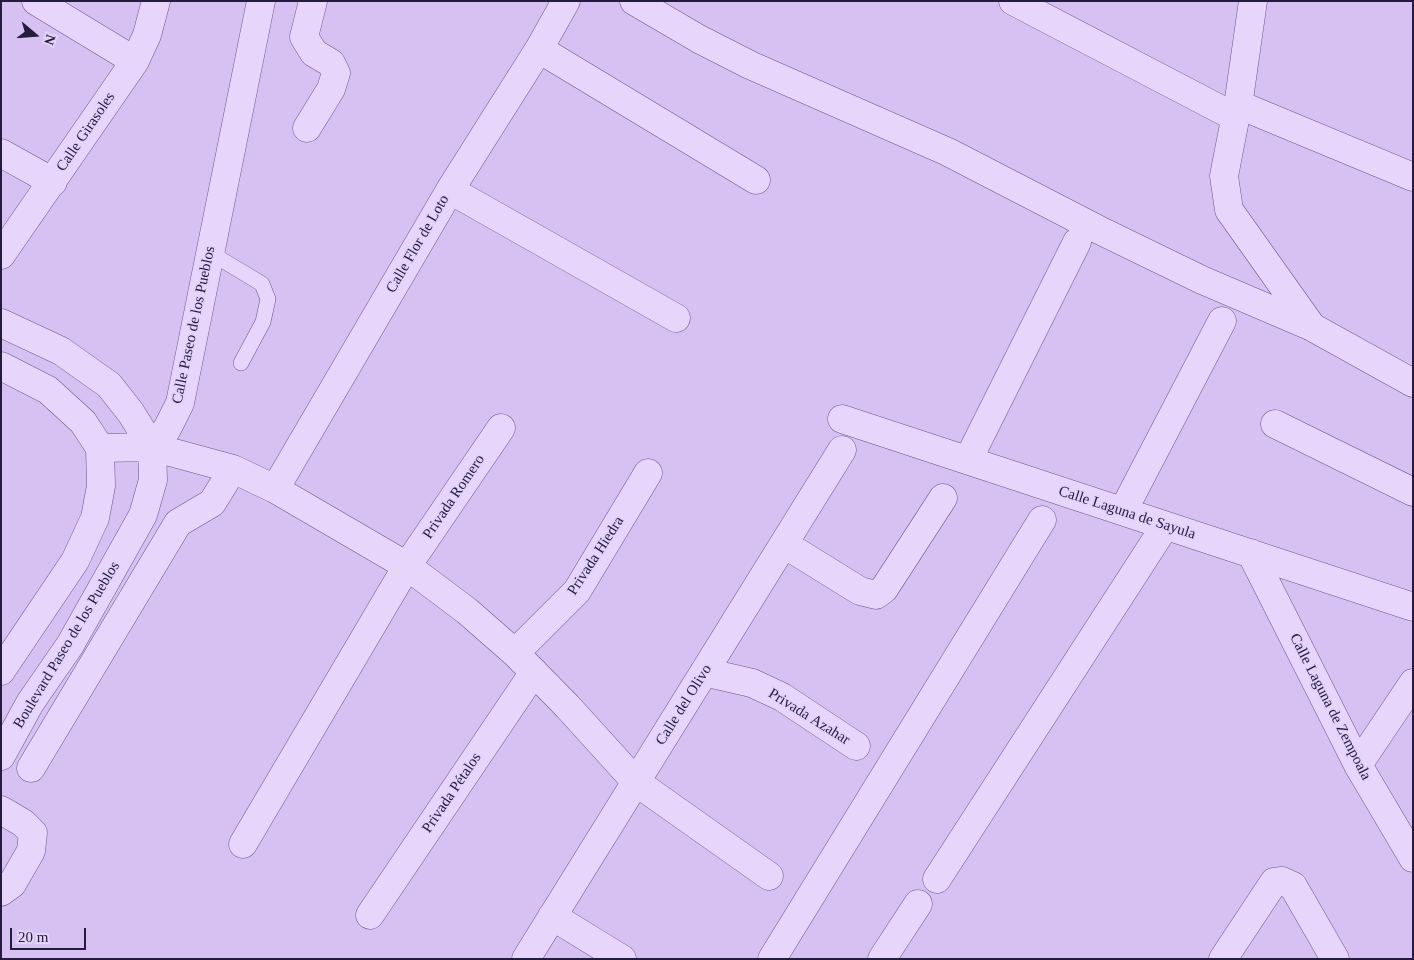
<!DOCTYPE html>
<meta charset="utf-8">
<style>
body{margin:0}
#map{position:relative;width:1414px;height:960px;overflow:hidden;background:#d7c1f2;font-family:"Times New Roman",serif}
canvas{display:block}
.frame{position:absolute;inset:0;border:2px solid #231c3c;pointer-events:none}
.north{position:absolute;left:10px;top:10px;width:50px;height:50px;-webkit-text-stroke:4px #e3d2f9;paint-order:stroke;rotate:108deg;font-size:14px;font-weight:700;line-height:20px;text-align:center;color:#231c3c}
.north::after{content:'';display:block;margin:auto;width:18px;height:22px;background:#231c3c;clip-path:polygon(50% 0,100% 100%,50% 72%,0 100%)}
.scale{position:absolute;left:10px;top:928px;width:76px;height:22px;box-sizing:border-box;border:2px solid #231c3c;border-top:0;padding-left:6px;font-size:15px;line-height:18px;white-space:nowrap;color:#231c3c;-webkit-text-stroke:4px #e3d2f9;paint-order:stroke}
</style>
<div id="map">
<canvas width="1414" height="960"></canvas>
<div class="frame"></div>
<div class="north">N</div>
<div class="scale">20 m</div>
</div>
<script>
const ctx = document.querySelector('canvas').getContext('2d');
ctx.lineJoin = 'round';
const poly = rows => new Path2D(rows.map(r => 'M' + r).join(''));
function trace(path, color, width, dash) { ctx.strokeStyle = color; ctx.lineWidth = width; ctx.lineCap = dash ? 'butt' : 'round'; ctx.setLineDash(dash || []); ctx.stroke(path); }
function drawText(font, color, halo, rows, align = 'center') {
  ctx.font = font + ' "Times New Roman",serif'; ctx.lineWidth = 4; ctx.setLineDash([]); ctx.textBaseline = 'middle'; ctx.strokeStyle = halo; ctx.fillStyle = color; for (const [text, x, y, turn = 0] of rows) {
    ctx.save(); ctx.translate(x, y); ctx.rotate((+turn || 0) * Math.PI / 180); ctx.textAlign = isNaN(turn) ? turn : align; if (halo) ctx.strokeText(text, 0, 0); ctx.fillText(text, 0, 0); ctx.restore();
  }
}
const lane = poly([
 [209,252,262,284,268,299,263,322,241,363]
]);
const street = poly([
 [36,1,135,61],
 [634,1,699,39,750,65,948,152,1097,229,1202,280,1312,327,1413,383],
 [1013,1,1235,117],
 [1253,1,1239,99,1224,176,1229,210,1312,327],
 [539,49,756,180],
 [1237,104,1413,177],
 [307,128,331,89,336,73,331,63,314,53,304,37,313,1],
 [1,153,53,182],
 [450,190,676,318],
 [1,255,135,61,147,35,156,1],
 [1,323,61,351,109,385,131,413,152,447],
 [1,366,48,390,83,422,100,448,101,486,95,518,75,561,1,671],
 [842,419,1413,607],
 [1275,424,1413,492],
 [152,447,167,429,180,403,261,1],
 [100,448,152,447,233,469,275,489,407,566,467,611,515,653,568,707,636,782,769,876],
 [968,460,1077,242],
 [275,489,450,190,539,49,566,1],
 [1123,511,1222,321],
 [784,544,860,591,876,595,884,589,943,498],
 [1251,553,1358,765,1413,858],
 [515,653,577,591,648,473],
 [704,672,752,683,782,697,856,746],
 [1,756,30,703,70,645,143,515,153,480,152,447],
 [1358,765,1413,683],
 [31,768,178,523,212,503,233,469],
 [1,810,23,823,33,833,31,851,12,884,1,892],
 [243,844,407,566,501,428],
 [937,879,1165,526],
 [370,915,534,672],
 [552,916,622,959],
 [526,959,842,450],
 [772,959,1042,520],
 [882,959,918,904],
 [1223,959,1274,882,1282,881,1293,886,1335,959]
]);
trace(lane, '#66568e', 16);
trace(street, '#66568e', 29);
trace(lane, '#e7d5fc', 15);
trace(street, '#e7d5fc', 28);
drawText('15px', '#231c3c', '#e3d2f9', [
 ["Calle Girasoles",86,132,-56],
 ["Calle Flor de Loto",418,244,-60],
 ["Calle Paseo de los Pueblos",194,325,-78],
 ["Privada Romero",454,497,-56],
 ["Calle Laguna de Sayula",1127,513,18],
 ["Privada Hiedra",596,556,-57],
 ["Boulevard Paseo de los Pueblos",67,645,-59],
 ["Calle del Olivo",684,705,-58],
 ["Calle Laguna de Zempoala",1330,707,63],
 ["Privada Azahar",809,717,32],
 ["Privada Pétalos",452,793,-56]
]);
</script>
